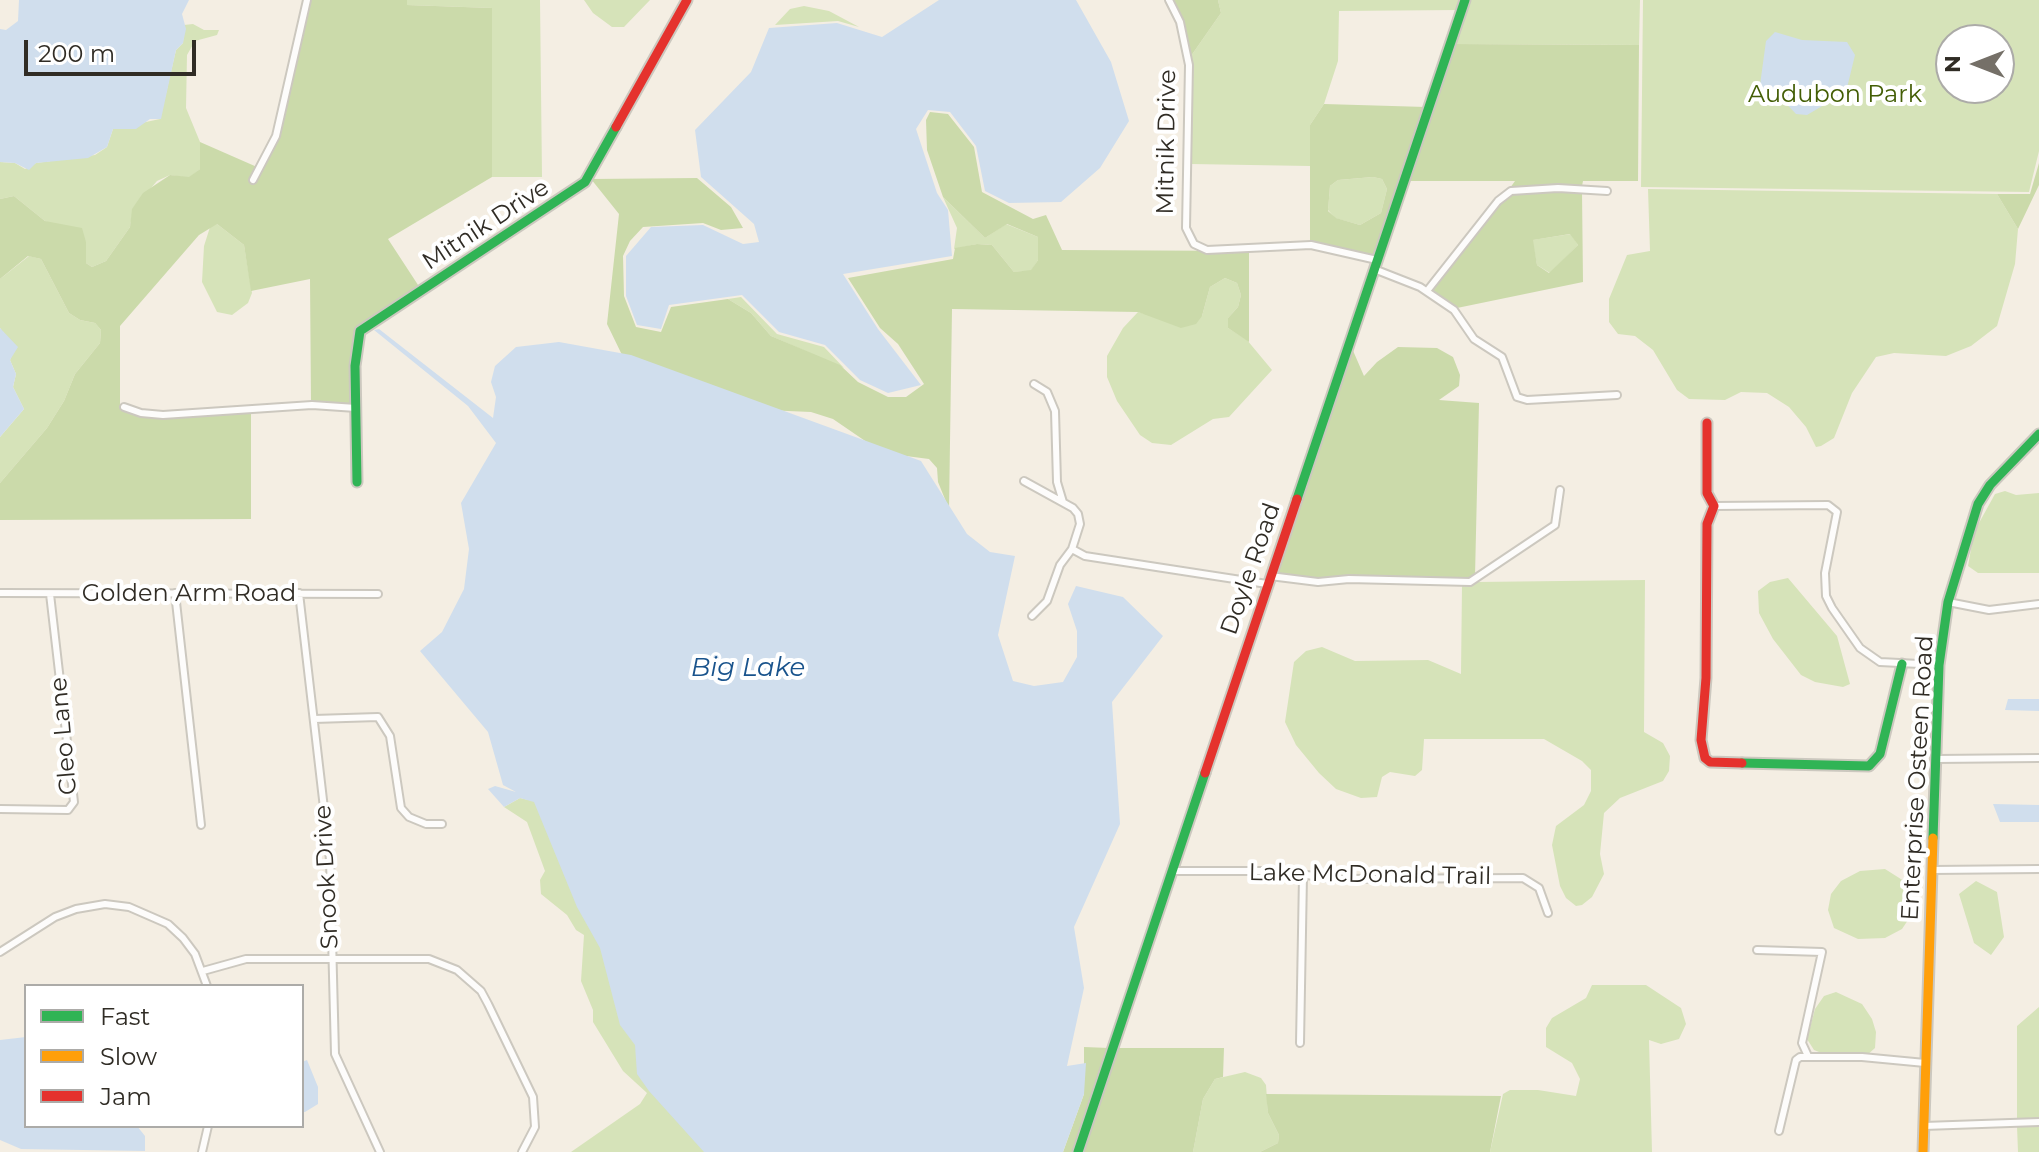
<!DOCTYPE html>
<style>
body{margin:0}
#map{position:relative;width:2039px;height:1152px;overflow:hidden;background:#f4eee3;font-family:Montserrat,sans-serif}
canvas{display:block}
.legend{position:absolute;left:24px;top:984px;width:280px;height:144px;box-sizing:border-box;background:#fff;border:2px solid #acaba8;margin:0;padding:10px 14px;list-style:none;font-size:24px;color:#302c25}
.legend li{display:flex;align-items:center;gap:16px;height:40px}
.legend b{width:40px;border:2px solid #acaba8}
.north{position:absolute;left:1935px;top:24px;width:80px;height:80px;box-sizing:border-box;background:#fff;border:2px solid #acaba8;border-radius:50%;rotate:270deg;font-size:22px;font-weight:700;line-height:32px;text-align:center;color:#302c25}
.north::after{content:'';display:block;margin:auto;width:28px;height:36px;background:#757068;clip-path:polygon(50% 0,100% 100%,50% 72%,0 100%)}
.scale{position:absolute;left:24px;top:40px;width:172px;height:36px;box-sizing:border-box;border:4px solid #302c25;border-top:0;padding-left:10px;font-size:24px;line-height:28px;white-space:nowrap;color:#302c25;-webkit-text-stroke:6px #fff;paint-order:stroke}
</style>
<div id="map">
<canvas width="2039" height="1152"></canvas>
<ul class="legend">
<li><b style="height:10px;background:#30b455"></b>Fast</li>
<li><b style="height:10px;background:#ff9f0a"></b>Slow</li>
<li><b style="height:10px;background:#e5322d"></b>Jam</li>
</ul>
<div class="north">N</div>
<div class="scale">200 m</div>
</div>
<script>
const ctx = document.querySelector('canvas').getContext('2d');
ctx.lineJoin = 'round';
function fillPath(path, color) { ctx.fillStyle = color; ctx.fill(path, 'evenodd'); }
const poly = rows => new Path2D(rows.map(r => 'M' + r).join(''));
function trace(path, color, width, dash) { ctx.strokeStyle = color; ctx.lineWidth = width; ctx.lineCap = dash ? 'butt' : 'round'; ctx.setLineDash(dash || []); ctx.stroke(path); }
function drawText(font, color, halo, rows, align = 'center') {
  ctx.font = font + ' Montserrat,sans-serif'; ctx.lineWidth = 8; ctx.setLineDash([]); ctx.textBaseline = 'middle'; ctx.strokeStyle = halo; ctx.fillStyle = color; for (const [text, x, y, turn = 0] of rows) {
    ctx.save(); ctx.translate(x, y); ctx.rotate((+turn || 0) * Math.PI / 180); ctx.textAlign = isNaN(turn) ? turn : align; if (halo) ctx.strokeText(text, 0, 0); ctx.fillText(text, 0, 0); ctx.restore();
  }
}
fillPath(poly([
 [407,0,540,0,542,177,492,177,492,8,407,5],
 [584,0,650,0,624,27,612,27,593,13],
 [1218,0,1462,0,1458,10,1339,11,1338,61,1324,104,1310,125,1310,166,1191,164,1191,56,1221,13],
 [1469,0,1640,0,1639,45,1454,44],
 [1643,0,2039,0,2039,151,2029,192,1641,187],
 [1951,40,1999,40,1999,88,1951,88],
 [804,6,829,11,859,27,838,21,775,25,790,9],
 [193,24,204,30,219,30,217,35,195,41,187,55,186,108,200,142,200,169,189,178,170,175,157,181,133,209,130,227,106,261,92,267,86,263,86,242,45,221,14,196,0,199,0,162,15,163,25,169,36,163,95,155,107,147,113,129,160,119,176,50,183,43,184,25],
 [1373,177,1382,179,1387,189,1381,213,1360,225,1335,218,1328,210,1330,186,1338,180],
 [1648,189,1997,194,2018,229,2015,264,1997,326,1971,346,1946,356,1894,353,1876,357,1852,393,1834,438,1821,446,1816,447,1806,427,1789,407,1767,393,1741,392,1725,400,1689,399,1677,390,1653,350,1635,336,1618,334,1609,322,1609,299,1627,255,1650,251],
 [943,197,985,238,1006,224,1038,237,1038,260,1031,271,1014,272,992,245,977,244,954,249,957,228],
 [211,224,217,224,244,245,252,293,248,303,232,315,217,312,202,282,204,246],
 [1571,234,1578,245,1550,273,1537,265,1532,240],
 [29,256,41,259,69,313,80,320,95,323,101,330,100,343,75,374,64,401,47,428,0,483,0,437,24,409,13,387,16,374,10,360,14,350,0,328,0,279],
 [1225,278,1237,283,1241,295,1238,307,1228,318,1228,328,1247,340,1272,370,1229,417,1213,419,1171,445,1152,443,1140,435,1117,401,1107,377,1107,356,1123,328,1138,312,1153,316,1202,316,1210,287],
 [741,297,777,334,824,347,844,368,771,336,751,313,728,299],
 [2005,491,2016,495,2039,493,2039,573,1978,573,1968,566,1974,532,1995,494],
 [1788,578,1837,636,1850,684,1843,687,1815,682,1801,675,1773,639,1759,613,1758,591,1770,582],
 [1645,580,1644,732,1663,743,1670,756,1669,771,1663,781,1620,798,1604,813,1600,854,1604,874,1592,897,1582,905,1576,906,1566,898,1560,886,1552,845,1556,826,1584,805,1591,791,1591,770,1582,761,1544,739,1424,739,1422,770,1415,776,1390,772,1382,777,1377,797,1361,798,1336,789,1319,773,1296,745,1285,722,1294,662,1306,651,1322,647,1355,661,1428,660,1461,674,1462,585,1477,582],
 [520,798,538,802,787,1152,571,1152,640,1104,647,1093,623,1071,593,1022,593,1010,581,981,584,935,576,930,567,915,541,894,540,880,545,871,527,822,504,807],
 [1885,869,1904,881,1909,904,1908,920,1902,929,1885,938,1858,939,1834,928,1828,910,1831,894,1841,881,1860,871],
 [1976,881,1997,892,2004,937,1991,955,1974,943,1959,894],
 [1592,985,1646,985,1681,1008,1686,1024,1679,1039,1661,1044,1649,1040,1652,1152,1490,1152,1503,1094,1510,1090,1538,1090,1576,1096,1580,1079,1572,1063,1546,1047,1546,1028,1552,1018,1586,998],
 [1836,992,1862,1004,1872,1019,1876,1032,1875,1048,1866,1056,1824,1054,1814,1050,1807,1039,1815,1009,1824,996],
 [2039,1007,2039,1119,2017,1120,2017,1026],
 [1245,1072,1261,1078,1266,1085,1268,1113,1279,1135,1278,1143,1260,1152,1193,1152,1203,1099,1215,1079],
 [2039,1125,2039,1152,2018,1152,2017,1126]
]), '#d6e3b9');
fillPath(poly([
 [310,0,407,0,407,5,492,8,492,177,388,239,420,288,357,329,352,405,311,402,310,279,251,291,244,245,217,224,199,235,120,326,120,410,163,418,251,413,251,519,0,520,0,483,47,428,64,401,75,374,100,343,101,330,95,323,80,320,69,313,41,259,28,256,0,279,0,199,14,196,45,221,82,228,86,242,86,263,92,267,106,261,130,227,132,209,143,193,170,175,189,177,200,169,200,142,257,167,249,181,254,184,279,136],
 [1172,0,1218,0,1221,13,1191,56,1183,21],
 [1454,44,1639,45,1638,181,1583,181,1582,186,1510,188,1515,181,1407,181],
 [1324,104,1426,107,1375,256,1310,242,1310,125],
 [1373,177,1382,179,1387,189,1381,213,1360,225,1336,218,1328,211,1330,186,1338,180],
 [930,112,948,114,974,147,982,192,1033,219,1046,215,1062,250,1249,251,1249,342,1228,328,1228,318,1238,307,1241,295,1237,283,1225,278,1210,287,1202,316,1196,324,1181,328,1138,312,952,309,949,509,938,482,937,468,929,459,906,456,893,460,833,419,811,412,765,410,623,357,607,324,619,214,591,179,697,178,731,207,743,228,721,230,703,223,643,227,630,241,623,256,624,296,636,327,661,332,671,307,728,299,751,313,771,336,840,365,858,382,888,397,906,397,924,384,898,344,880,328,848,278,953,259,955,248,977,244,992,245,1014,272,1031,270,1038,260,1038,237,1007,224,985,238,943,197,927,150,926,120],
 [2039,163,2039,185,2018,229,1997,194,2030,194],
 [1558,191,1582,192,1583,282,1457,308,1432,290,1500,203,1513,193],
 [1570,234,1578,245,1549,273,1537,265,1533,240],
 [1351,346,1364,376,1377,362,1398,347,1437,348,1453,357,1460,375,1459,386,1439,400,1479,403,1475,576,1462,579,1349,576,1318,579,1275,574],
 [1084,1047,1109,1048,1075,1152,1063,1152,1084,1094],
 [1116,1048,1224,1048,1223,1077,1215,1079,1203,1099,1193,1152,1082,1152],
 [1266,1094,1501,1096,1490,1152,1260,1152,1278,1143,1279,1135,1268,1113]
]), '#cbdaaa');
fillPath(poly([
 [19,0,189,0,182,14,186,29,183,43,176,50,161,119,150,119,136,129,113,129,107,147,88,158,36,163,29,170,15,163,0,162,0,29,6,30,18,21],
 [939,0,1076,0,1111,62,1129,121,1100,168,1061,202,1009,203,985,191,976,146,950,112,928,110,916,129,937,193,948,210,952,256,843,274,878,329,921,385,888,393,860,380,825,345,779,332,742,295,669,305,661,329,637,325,626,296,626,256,651,227,703,225,743,244,759,242,754,224,701,177,695,130,751,72,769,28,837,23,882,37],
 [1775,32,1802,40,1847,42,1855,55,1846,92,1807,115,1796,114,1778,95,1768,93,1760,85,1766,41],
 [0,328,18,347,10,360,16,374,13,387,24,409,0,437],
 [379,329,493,418,496,397,491,382,495,366,516,347,559,342,631,355,921,461,967,534,990,552,1015,556,998,635,1013,681,1034,686,1063,682,1077,657,1077,631,1068,604,1076,586,1123,597,1163,636,1112,702,1120,824,1074,927,1084,988,1067,1066,1086,1063,1084,1094,1063,1152,704,1152,649,1091,637,1074,635,1045,620,1025,600,948,577,907,534,802,520,798,504,807,488,789,495,786,516,792,503,785,488,732,420,651,442,632,464,589,469,549,461,503,496,443,468,406,374,330],
 [2008,699,2039,699,2039,711,2005,710],
 [1993,804,2039,805,2039,822,2000,822],
 [26,1037,26,1126,137,1126,145,1136,145,1151,21,1149,0,1140,0,1040],
 [307,1060,318,1087,318,1104,305,1112,302,1112,302,1062]
]), '#d0deed');
const street = poly([
 [1169,0,1180,22,1189,65,1186,228,1194,244,1207,250,1311,245,1377,260],
 [253,180,276,136,307,0],
 [1374,269,1420,287,1454,310,1474,339,1502,357,1517,397,1527,400,1617,395],
 [1427,291,1498,201,1511,191,1558,188,1607,191],
 [1034,384,1047,392,1055,411,1057,482,1063,502],
 [124,407,141,413,163,415,312,405,356,408],
 [1024,481,1073,508,1078,514,1080,524,1072,549],
 [1714,506,1828,505,1837,512,1825,573,1826,596,1832,608,1860,648,1880,662,1939,665],
 [1270,576,1318,582,1349,579,1470,582,1555,525,1560,490],
 [0,593,378,594],
 [175,593,201,825],
 [299,593,330,860,335,1054,380,1152],
 [1948,602,1989,610,2039,604],
 [1032,616,1047,601,1060,565,1072,549,1085,556,1267,584],
 [314,719,378,717,390,736,401,808,409,817,426,824,442,824],
 [1936,759,2039,758],
 [0,809,68,810,74,802,50,594],
 [1932,870,2039,869],
 [1171,871,1281,871,1333,879,1523,878,1539,888,1548,913],
 [1757,950,1822,952,1802,1043,1808,1056],
 [0,952,55,917,76,909,105,904,129,907,168,924,183,938,195,954,207,986],
 [203,971,246,959,429,959,457,970,481,991,488,1004,533,1097,535,1127,522,1152],
 [1300,1043,1303,876],
 [1924,1126,2039,1122],
 [1779,1131,1796,1060,1800,1057,1862,1057,1925,1063],
 [202,1152,208,1126]
]);
const fast = poly([
 [357,482,355,366,360,331,585,182,616,127],
 [1297,499,1465,0],
 [1742,763,1869,766,1880,754,1902,664],
 [1933,838,1939,665,1948,602,1978,504,1990,485,2039,434],
 [1078,1152,1205,773]
]);
const slow = poly([
 [1923,1152,1933,838]
]);
const jam = poly([
 [616,127,687,0],
 [1707,423,1707,493,1714,506,1707,524,1706,678,1701,740,1705,758,1710,762,1742,763],
 [1205,773,1297,499]
]);
trace(street, '#ccc8bf', 10);
trace(fast, '#ccc8bf', 13);
trace(slow, '#ccc8bf', 13);
trace(jam, '#ccc8bf', 13);
trace(street, '#fdfcfb', 6);
trace(fast, '#30b455', 9);
trace(slow, '#ff9f0a', 9);
trace(jam, '#e5322d', 9);
drawText('24px', '#435e05', '#fff', [
 ["Audubon Park",1835,95]
]);
drawText('24px', '#302c25', '#fff', [
 ["Mitnik Drive",1167,142,-89],
 ["Mitnik Drive",486,225,-33],
 ["Doyle Road",1251,569,-71],
 ["Golden Arm Road",189,594],
 ["Cleo Lane",64,736,-95],
 ["Enterprise Osteen Road",1918,778,-87],
 ["Lake McDonald Trail",1370,875,1],
 ["Snook Drive",327,877,-93]
]);
drawText('italic 26px', '#19538c', '#fff', [
 ["Big Lake",748,668]
]);
</script>
